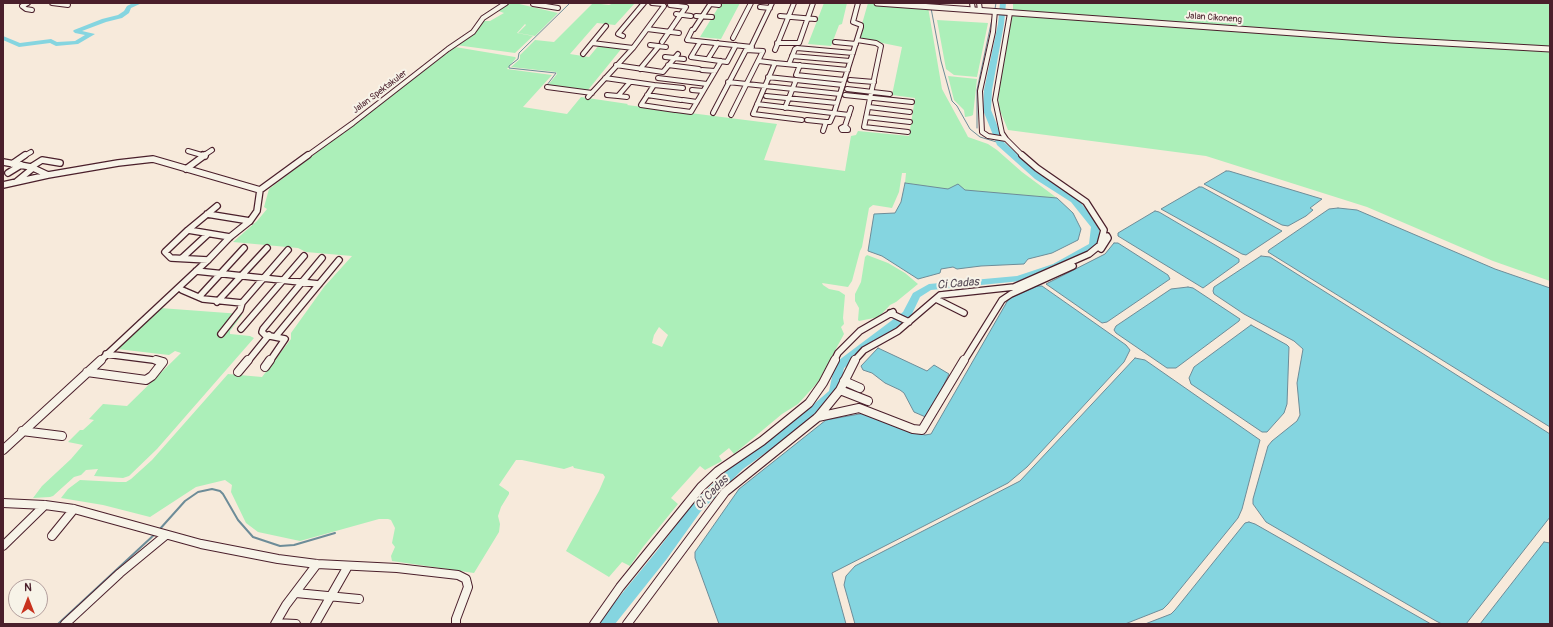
<!DOCTYPE html>
<style>
body{margin:0}
#map{position:relative;width:1553px;height:627px;overflow:hidden;background:#f7eadb;font-family:Pangolin,sans-serif}
canvas{display:block}
.frame{position:absolute;inset:0;border:4px solid #4a1f2b;pointer-events:none}
.north{position:absolute;left:8px;top:579px;width:40px;height:40px;box-sizing:border-box;background:#f7f3e8;border:1px solid #b29e9c;border-radius:50%;rotate:0deg;font-size:11px;font-weight:700;line-height:16px;text-align:center;color:#4a1f2b}
.north::after{content:'';display:block;margin:auto;width:14px;height:18px;background:#c8321e;clip-path:polygon(50% 0,100% 100%,50% 72%,0 100%)}
</style>
<div id="map">
<canvas width="1553" height="627"></canvas>
<div class="frame"></div>
<div class="north">N</div>
</div>
<script>
const ctx = document.querySelector('canvas').getContext('2d');
ctx.lineJoin = 'round';
function fillPath(path, color) { ctx.fillStyle = color; ctx.fill(path, 'evenodd'); }
const poly = rows => new Path2D(rows.map(r => 'M' + r).join(''));
function trace(path, color, width, dash) { ctx.strokeStyle = color; ctx.lineWidth = width; ctx.lineCap = dash ? 'butt' : 'round'; ctx.setLineDash(dash || []); ctx.stroke(path); }
function drawText(font, color, halo, rows, align = 'center') {
  ctx.font = font + ' Pangolin,sans-serif'; ctx.lineWidth = 4; ctx.setLineDash([]); ctx.textBaseline = 'middle'; ctx.strokeStyle = halo; ctx.fillStyle = color; for (const [text, x, y, turn = 0] of rows) {
    ctx.save(); ctx.translate(x, y); ctx.rotate((+turn || 0) * Math.PI / 180); ctx.textAlign = isNaN(turn) ? turn : align; if (halo) ctx.strokeText(text, 0, 0); ctx.fillText(text, 0, 0); ctx.restore();
  }
}
fillPath(poly([
 [508,3,515,3,558,13,535,36,518,33,526,25,525,24,517,33,533,36,515,53,456,45,474,33,484,21,490,21,504,13,496,10],
 [593,3,609,5,614,3,635,3,615,25,597,23,570,54,589,57,599,45,622,48,588,90,548,85,557,74,556,72,511,67,520,59,520,55,535,40,554,42],
 [721,3,740,3,721,39,700,37],
 [824,3,847,3,842,24,839,25,831,46,808,44],
 [868,3,928,7,942,89,966,133,968,137,988,144,997,150,1022,172,1057,198,948,190,905,183,906,173,902,173,899,192,892,208,873,205,869,208,862,247,860,251,852,281,848,287,822,283,823,285,829,289,839,291,845,295,843,318,844,324,841,327,844,334,818,382,798,404,782,414,734,454,729,448,719,456,722,461,705,470,700,466,671,498,678,504,643,547,630,566,622,562,609,577,566,551,599,491,605,477,603,474,574,468,573,466,564,469,522,460,516,460,499,485,509,492,509,494,501,507,498,516,500,524,499,532,474,573,392,561,391,556,395,547,392,543,395,528,391,520,388,519,379,519,300,541,258,532,246,523,231,492,232,485,225,480,196,487,150,517,103,505,61,498,68,489,80,480,118,482,126,482,131,479,152,460,228,374,262,377,291,339,291,333,324,287,352,256,306,252,298,248,233,242,257,221,267,209,264,207,269,189,455,47,515,57,516,58,507,69,552,75,523,107,567,114,581,97,628,104,627,105,777,124,764,160,845,171,851,136,856,135,858,131,909,136,915,98,892,95,902,47,858,38],
 [659,327,668,335,662,347,652,343,654,335],
 [1013,3,1550,3,1550,48,1398,39,1334,33,1013,11],
 [1012,14,1550,51,1550,281,1493,261,1367,207,1206,156,1008,130,999,108,998,96],
 [937,20,988,23,977,77,954,75,946,69],
 [948,76,977,79,973,115,971,116,965,117,964,110,954,100],
 [867,255,888,263,905,273,918,284,896,302,890,305,879,317,859,321,858,320,859,308,855,301,855,294,861,282,865,257],
 [160,308,241,314,242,315,230,331,230,334,250,336,254,338,157,449,129,476,123,478,94,476,98,469,86,470,81,475,74,477,53,496,50,497,33,498,42,486,71,459,83,445,68,442,80,430,83,430,94,420,89,419,103,404,127,406,181,353,175,351,169,355,117,349]
]), '#acefb9');
const water = poly([
 [1226,171,1229,171,1322,199,1310,208,1313,210,1306,216,1288,226,1282,225,1204,184,1226,171],
 [905,183,948,189,958,184,965,190,1057,198,1073,213,1081,229,1078,240,1052,253,1028,259,1024,264,981,266,957,269,953,267,941,269,940,273,918,279,882,256,868,251,874,214,895,213,901,202,905,183],
 [1199,187,1202,187,1282,231,1246,255,1242,254,1161,209,1199,187],
 [1338,208,1357,210,1495,269,1550,288,1550,427,1268,252,1269,250,1329,209,1338,208],
 [1155,211,1159,212,1239,259,1239,262,1203,288,1118,236,1118,233,1155,211],
 [1114,243,1118,243,1168,275,1170,279,1107,322,1102,323,1046,284,1105,254,1114,243],
 [1261,256,1270,257,1550,434,1550,517,1466,624,1442,624,1436,621,1266,522,1253,504,1253,499,1268,446,1272,441,1297,421,1300,415,1297,383,1303,349,1294,341,1244,314,1214,294,1213,291,1214,287,1261,256],
 [1037,286,1042,286,1126,345,1130,350,1124,362,1027,467,1008,483,832,573,846,624,719,624,695,558,695,552,739,489,826,420,865,413,917,433,925,435,931,434,1008,300,1012,297,1037,286],
 [1188,287,1193,288,1240,319,1239,321,1176,368,1167,368,1116,333,1114,330,1116,326,1171,289,1188,287],
 [1251,325,1287,345,1289,347,1287,404,1284,413,1267,432,1262,432,1200,390,1191,384,1189,378,1194,367,1251,325],
 [878,348,927,371,934,365,949,374,928,418,914,412,904,393,900,390,885,383,872,373,863,370,861,366,878,348],
 [1135,358,1145,360,1260,440,1242,509,1238,518,1168,604,1163,609,1125,624,855,624,844,585,846,576,855,566,1020,481,1135,358],
 [1249,522,1255,524,1431,624,1145,624,1171,614,1175,610,1245,523,1249,522],
 [1544,542,1550,543,1550,624,1480,624,1544,542]
]);
fillPath(water, '#85d5e0');
trace(water, '#6d8c98', 1);
trace(poly([
 [931,8,941,61,952,101,957,106,970,129,980,137,1000,143],
 [995,9,996,3],
 [547,85,556,73,509,68,509,66,518,59,519,53,570,3],
 [977,128,977,90,992,19]
]), '#6d8c98', 1);
trace(poly([
 [159,530,185,501,198,492,212,489,220,491,223,494,238,520,253,537,280,546,294,545,335,533],
 [58,624,155,534]
]), '#6d8c98', 2);
fillPath(poly([
 [133,3,142,3,131,8,129,13,122,18,106,22,82,31,95,34,78,44,56,46,50,43,19,47,3,40,3,36,20,43,51,39,57,42,75,41,85,35,75,33,73,31,74,30,102,19,118,15,124,11,127,6,133,3],
 [1000,3,1006,3,1004,24,992,90,991,110,1004,142,1041,175,1077,198,1100,227,1098,245,1059,268,1021,281,931,290,920,297,911,316,844,368,838,396,802,427,743,469,701,511,666,560,615,624,599,624,601,619,656,552,693,503,735,463,794,421,829,391,835,363,903,312,913,293,929,284,1017,276,1053,264,1089,244,1091,227,1071,202,1035,179,997,145,983,110,984,90,998,24,1000,3]
]), '#85d5e0');
const minorFar2 = poly([
 [28,3,22,6,26,9,32,10],
 [52,3,68,5],
 [652,3,663,4],
 [972,3,973,10],
 [979,3,980,10],
 [533,4,558,8],
 [710,4,719,5],
 [760,7,770,8],
 [995,11,993,32,980,91,982,132,988,136,1006,139,1023,156],
 [676,14,691,16],
 [696,16,712,17],
 [780,16,815,19],
 [606,26,592,43,633,48],
 [647,29,679,33],
 [694,29,711,3],
 [692,30,687,40,752,47],
 [623,36,618,34,644,3],
 [733,38,751,3],
 [857,40,876,43,881,46,864,127,908,132],
 [662,42,686,7,670,5],
 [700,42,691,57,727,62,736,45],
 [835,42,856,44],
 [777,43,799,43,813,3],
 [650,45,666,47],
 [750,49,772,3],
 [775,50,794,3],
 [583,54,592,43],
 [792,56,850,61],
 [665,57,684,59],
 [708,59,718,43],
 [759,61,775,63,753,114,802,120],
 [775,63,848,70],
 [789,64,795,49,797,48,853,53],
 [616,65,663,72,678,54],
 [668,65,699,69],
 [800,65,796,75,844,80],
 [640,69,659,46],
 [702,70,715,71],
 [768,77,796,80],
 [605,78,654,85,641,105,675,110],
 [658,78,707,84],
 [850,80,874,82],
 [728,82,840,94],
 [654,85,683,88],
 [547,87,592,93],
 [847,89,890,94],
 [692,90,703,91],
 [607,95,618,96,630,82],
 [647,95,681,100],
 [845,95,912,102],
 [618,96,627,97],
 [766,96,837,103],
 [588,97,633,48,664,6],
 [683,100,697,102],
 [757,104,849,115],
 [869,107,910,112],
 [785,108,796,80,843,85],
 [676,110,691,112,721,61],
 [713,113,746,50,763,51,731,115],
 [866,117,910,122],
 [807,120,826,122,823,131],
 [826,122,830,122,834,113,861,27,861,25,853,22,858,3],
 [845,126,848,129,848,130,842,130,841,128,845,126],
 [845,126,851,108],
 [1006,139,1002,133,995,100,1010,13],
 [188,151,205,156],
 [24,156,31,152],
 [203,156,212,150],
 [307,156,353,123,448,49,473,32,483,18,506,3]
]);
const minorFar1 = poly([
 [203,155,205,156],
 [3,162,31,167,48,175,118,163,153,159,260,190],
 [12,164,25,155],
 [31,167,42,160,60,163],
 [186,169,205,155],
 [8,173,21,165],
 [16,182,33,168],
 [3,185,48,175],
 [260,190,308,155],
 [207,214,250,221],
 [188,230,217,206],
 [1101,249,1108,238,1107,236],
 [182,258,208,234],
 [208,260,171,258,165,252,188,230,230,237],
 [196,271,319,284],
 [182,290,203,299,242,303],
 [199,297,244,248],
 [936,299,964,313],
 [217,302,267,248],
 [890,313,909,322],
 [241,329,304,256],
 [221,334,240,310,242,303,288,250],
 [276,336,339,260],
 [106,354,161,361],
 [100,361,208,260,230,237,250,221,257,211,260,190],
 [248,361,269,335],
 [270,361,285,339,265,335,262,332,263,329,322,258],
 [834,361,838,353,860,331,893,312],
 [854,361,864,350,898,331,940,295,1014,287,1089,254,1100,245,1104,230,1086,202,1037,168,1022,155],
 [964,361,1002,300,1011,294,1073,266]
]);
const minor = poly([
 [265,367,270,360],
 [87,372,146,380,152,376,163,362,156,360],
 [238,372,248,360],
 [844,381,860,388],
 [840,390,868,401],
 [818,417,859,408,913,429,922,430,964,360],
 [22,431,62,436],
 [3,450,101,360],
 [3,503,45,505,74,509,201,544,278,559,317,564,397,568,458,575,466,579,468,587,456,619,456,624],
 [52,536,74,509],
 [3,546,45,505],
 [296,593,359,599],
 [276,623,296,624],
 [65,624,120,573,166,535],
 [275,624,286,605,317,564],
 [315,624,348,566],
 [594,624,620,587,701,487,718,471,762,441,809,403,823,383,835,360],
 [627,624,725,492,818,417,840,390,855,360]
]);
const tertiary = poly([
 [877,3,1391,40,1550,49]
]);
trace(minorFar2, '#4a1f2b', 6);
trace(minorFar1, '#4a1f2b', 8);
trace(minor, '#4a1f2b', 10);
trace(tertiary, '#4a1f2b', 7);
trace(minorFar2, '#f7f3e8', 4);
trace(minorFar1, '#f7f3e8', 5.5);
trace(minor, '#f7f3e8', 8);
trace(tertiary, '#f7f3e8', 5);
drawText('9px', '#4a1f2b', '#f7f3e8', [
 ["Jalan Cikoneng",1214,18,4],
 ["Jalan Spektakuler",380,92,-37]
]);
drawText('italic 12px', '#594c58', '#f7f3e8', [
 ["Ci Cadas",958,284,-5],
 ["Ci Cadas",712,493,-46]
]);
</script>
